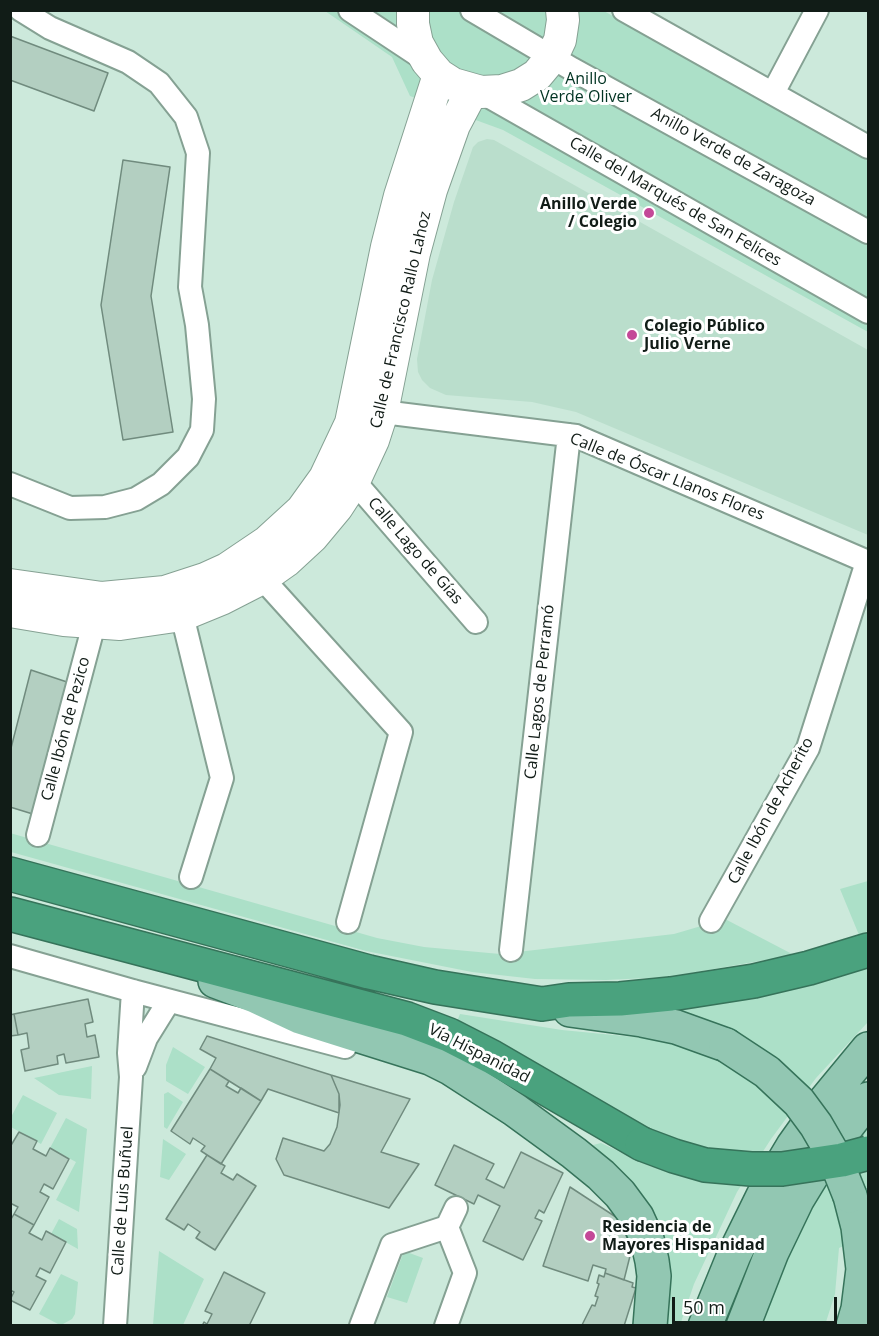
<!DOCTYPE html>
<meta charset="utf-8">
<style>
body{margin:0}
#map{position:relative;width:879px;height:1336px;overflow:hidden;background:#cce9db;font-family:"Open Sans",sans-serif}
canvas{display:block}
.frame{position:absolute;inset:0;border:12px solid #111c17;pointer-events:none}
.scale{position:absolute;left:672px;top:1297px;width:165px;height:27px;box-sizing:border-box;border:3px solid #111c17;border-top:0;padding-left:8px;font-size:18px;line-height:21px;white-space:nowrap;color:#111c17;-webkit-text-stroke:4px #fff;paint-order:stroke}
</style>
<div id="map">
<canvas width="879" height="1336"></canvas>
<div class="frame"></div>
<div class="scale">50 m</div>
</div>
<script>
const ctx = document.querySelector('canvas').getContext('2d');
ctx.lineJoin = 'round';
function fillPath(path, color) { ctx.fillStyle = color; ctx.fill(path, 'evenodd'); }
const poly = rows => new Path2D(rows.map(r => 'M' + r).join(''));
function trace(path, color, width, dash) { ctx.strokeStyle = color; ctx.lineWidth = width; ctx.lineCap = dash ? 'butt' : 'round'; ctx.setLineDash(dash || []); ctx.stroke(path); }
function drawText(font, color, halo, rows, align = 'center') {
  ctx.font = font + ' "Open Sans",sans-serif'; ctx.lineWidth = 6; ctx.setLineDash([]); ctx.textBaseline = 'middle'; ctx.strokeStyle = halo; ctx.fillStyle = color; for (const [text, x, y, turn = 0] of rows) {
    ctx.save(); ctx.translate(x, y); ctx.rotate((+turn || 0) * Math.PI / 180); ctx.textAlign = isNaN(turn) ? turn : align; if (halo) ctx.strokeText(text, 0, 0); ctx.fillText(text, 0, 0); ctx.restore();
  }
}
fillPath(poly([
 [487,139,494,140,868,350,868,535,576,412,532,402,446,395,430,388,422,380,418,372,417,359,432,280,454,202,473,147,478,142]
]), '#badecc');
fillPath(poly([
 [325,11,604,11,868,161,868,332,503,130,410,96,392,57],
 [10,833,377,938,424,947,500,954,674,934,725,919,794,955,668,977,606,980,535,979,472,972,366,951,11,852],
 [868,881,868,931,859,935,840,889],
 [868,963,868,1022,816,1078,771,1139,737,1192,694,1284,680,1325,652,1325,656,1288,589,1146,601,1143,652,1167,661,1135,456,1024,460,1014,562,1030,655,1039,698,1052,719,1062,732,1038,645,1009],
 [173,1047,205,1067,188,1094,166,1081,166,1065],
 [92,1066,91,1099,59,1095,34,1078],
 [168,1092,183,1102,167,1129,164,1127,164,1094],
 [23,1095,57,1113,41,1144,11,1127,11,1117],
 [868,1110,868,1235,839,1248,835,1294,825,1325,749,1326,795,1215],
 [66,1118,87,1129,79,1212,56,1200,76,1162,50,1148],
 [163,1139,186,1154,169,1180,160,1177],
 [59,1219,77,1229,78,1249,51,1234],
 [159,1251,204,1279,183,1325,153,1325],
 [404,1251,423,1258,407,1303,387,1297],
 [61,1274,78,1282,75,1314,72,1319,63,1324,58,1324,39,1314]
]), '#ace0c8');
const building = poly([
 [10,36,108,73,94,111,10,80,10,36],
 [123,160,170,167,151,296,173,432,123,440,101,305,123,160],
 [31,670,73,684,36,815,10,807,10,752,31,670],
 [88,999,93,1022,85,1024,87,1037,95,1035,99,1057,66,1063,64,1054,57,1056,58,1064,25,1071,21,1050,29,1048,27,1033,18,1035,14,1014,88,999],
 [14,1014,18,1035,10,1036,10,1015,14,1014],
 [207,1036,331,1075,339,1094,339,1113,268,1089,261,1101,210,1069,216,1058,200,1049,207,1036],
 [210,1069,229,1081,226,1086,238,1093,241,1088,261,1101,221,1164,201,1151,205,1146,193,1138,190,1144,171,1131,210,1069],
 [331,1075,410,1099,381,1152,419,1164,389,1208,284,1175,276,1159,283,1138,324,1151,330,1144,337,1127,340,1105,339,1094,331,1075],
 [19,1132,37,1141,33,1149,46,1156,50,1148,69,1159,53,1189,44,1184,40,1192,49,1197,34,1225,14,1214,18,1207,10,1203,10,1147,19,1132],
 [454,1145,494,1164,486,1179,504,1188,521,1152,563,1173,544,1213,539,1210,535,1218,542,1221,523,1260,483,1241,500,1206,478,1195,474,1204,435,1185,454,1145],
 [207,1155,225,1166,221,1173,233,1180,237,1174,256,1186,215,1250,196,1238,200,1232,188,1224,184,1230,166,1219,207,1155],
 [570,1187,622,1221,631,1252,624,1280,605,1273,606,1269,593,1265,588,1281,543,1266,570,1187],
 [14,1214,34,1225,29,1233,42,1240,46,1231,66,1242,50,1273,40,1268,36,1276,46,1281,30,1310,10,1300,14,1292,10,1290,10,1221,14,1214],
 [224,1272,265,1293,249,1326,202,1326,204,1322,207,1324,212,1314,205,1311,224,1272],
 [605,1273,633,1283,632,1287,636,1288,624,1326,582,1325,592,1305,595,1306,598,1297,595,1296,599,1284,597,1283,599,1275,604,1277,605,1273]
]);
fillPath(building, '#b3cfc1');
trace(building, '#708b7e', 1.5);
const street = poly([
 [350,10,427,61],
 [472,10,572,69,868,232],
 [624,10,868,147],
 [481,92,868,312],
 [773,93,817,10],
 [367,418,382,412,391,413,576,436,868,562],
 [354,481,476,622],
 [10,484,70,508,105,507,136,499,161,484,188,457,202,430,204,399,197,325,190,287,198,153,186,117,159,83,128,62,50,28,21,10],
 [262,578,401,732,348,922],
 [182,615,222,778,191,877],
 [38,835,94,624],
 [711,921,808,748,867,562],
 [511,950,569,435],
 [10,956,133,991,345,1047],
 [135,1067,146,1038,169,1001],
 [115,1326,131,1077,129,1053,133,991],
 [361,1326,392,1245,447,1227,456,1208],
 [446,1326,465,1273,447,1227]
]);
const secondary = poly([
 [413,10,413,24,417,43,427,61,439,75,453,84,481,92,502,91,521,85,537,75,552,57,560,40,563,20,562,10],
 [10,585,102,598,165,592,205,579,227,569,267,542,302,510,325,478,351,423,387,247,400,196,439,75],
 [10,611,64,620,120,624,182,615,221,599,262,578,286,561,312,537,337,507,354,481,373,440,382,412,414,253,431,190,454,125,472,91]
]);
const primary = poly([
 [215,981,255,996,300,1017,430,1058,450,1068,515,1110,574,1153,601,1175,620,1194,637,1217,647,1239,652,1261,654,1276,650,1326],
 [570,1010,642,1020,676,1027,726,1045],
 [850,1196,858,1227,863,1269,858,1309,853,1326],
 [705,1326,734,1255,763,1196,793,1146,825,1101,868,1049],
 [743,1326,772,1252,797,1200,822,1159,868,1099]
]);
const highway = poly([
 [10,874,369,972,435,987,542,1004,569,1000,620,999,671,994,754,981,809,968,868,950],
 [10,914,407,1019,449,1035,492,1057,642,1144]
]);
trace(street, '#85a193', 26);
trace(secondary, '#85a193', 34);
trace(primary, '#36735a', 36);
trace(highway, '#36735a', 36);
trace(street, '#fff', 22);
trace(secondary, '#fff', 32);
trace(primary, '#92c7b2', 33);
trace(highway, '#4aa27e', 33);
const primaryBridge = poly([
 [726,1045,767,1072,799,1102,816,1125,834,1156,850,1196]
]);
const highwayBridge = poly([
 [642,1144,674,1156,705,1165,751,1169,782,1169,842,1160,868,1153]
]);
trace(primaryBridge, '#36735a', 36, []);
trace(highwayBridge, '#36735a', 36, []);
trace(primaryBridge, '#92c7b2', 33);
trace(highwayBridge, '#4aa27e', 33);
for (const [x, y, r, color] of [
 [649,213,6,"#c44898"],
 [632,335,6,"#c44898"],
 [590,1236,6,"#c44898"]
]) { const dot = new Path2D(); dot.arc(x, y, r, 0, 2 * Math.PI); ctx.fillStyle = color; ctx.fill(dot); trace(dot, '#fff', 2); }
drawText('16px', '#032', '#fff', [
 ["Anillo",586,79],
 ["Verde Oliver",586,97]
]);
drawText('16px', '#111c17', '#fff', [
 ["Anillo Verde de Zaragoza",733,157,29],
 ["Calle del Marqués de San Felices",675,202,30],
 ["Calle de Francisco Rallo Lahoz",401,320,-77],
 ["Calle de Óscar Llanos Flores",667,477,22],
 ["Calle Lago de Gías",415,551,49],
 ["Calle Lagos de Perramó",540,692,-84],
 ["Calle Ibón de Pezico",66,729,-75],
 ["Calle Ibón de Acherito",771,811,-62],
 ["Vía Hispanidad",479,1054,27],
 ["Calle de Luis Buñuel",123,1201,-86]
]);
drawText('bold 16px', '#111c17', '#fff', [
 ["Anillo Verde",637,204,"right"],
 ["/ Colegio",637,222,"right"],
 ["Colegio Público",644,326],
 ["Julio Verne",644,344],
 ["Residencia de",602,1227],
 ["Mayores Hispanidad",602,1245]
], 'left');
</script>
